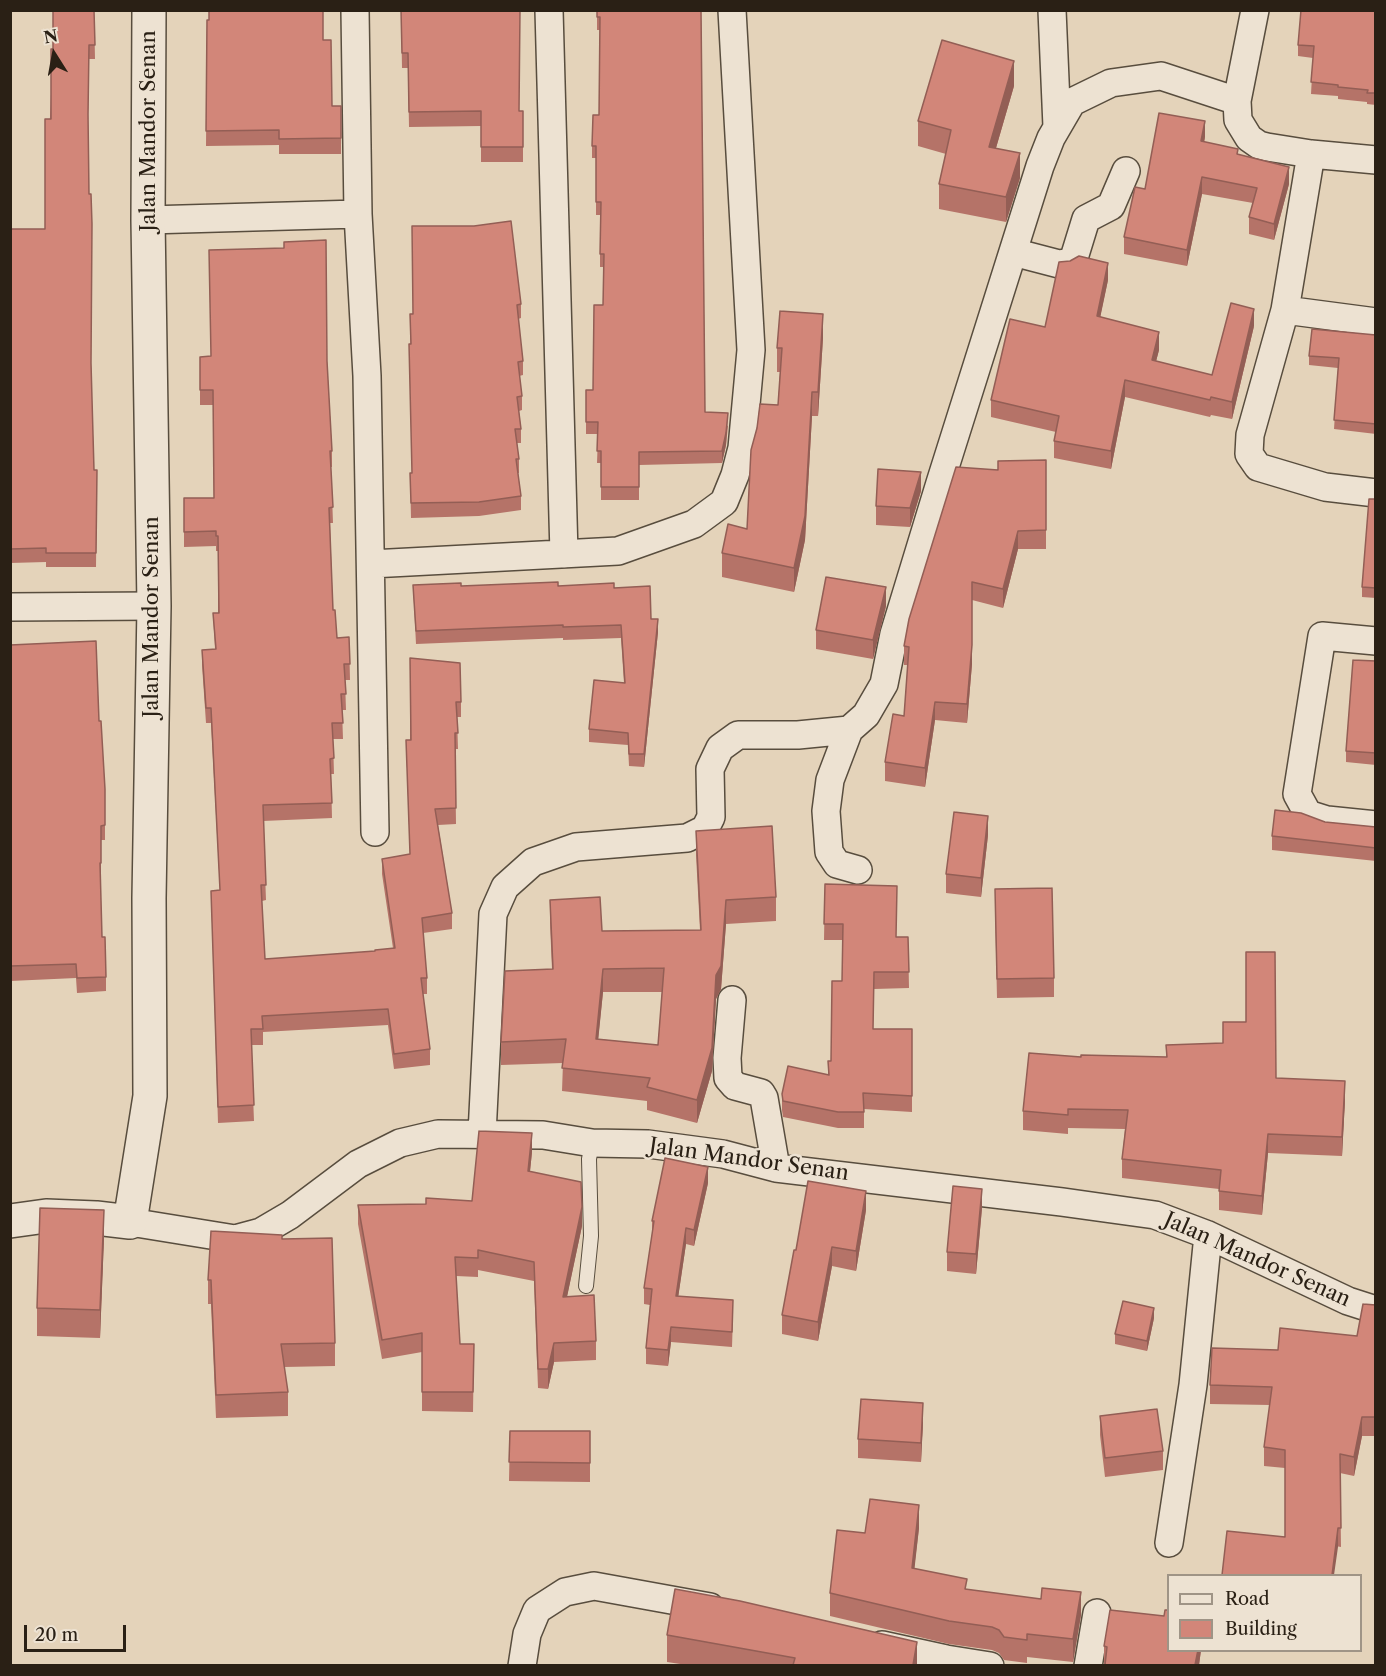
<!DOCTYPE html>
<style>
body{margin:0}
#map{position:relative;width:1386px;height:1676px;overflow:hidden;background:#e4d3ba;font-family:"Libre Caslon Text",serif}
canvas{display:block}
.frame{position:absolute;inset:0;border:12px solid #2a2015;pointer-events:none}
.legend{position:absolute;left:1167px;top:1574px;width:195px;height:78px;box-sizing:border-box;background:#ede2d2;border:2px solid #9f9486;margin:0;padding:8px 10px;list-style:none;font-size:18px;color:#2a2015}
.legend li{display:flex;align-items:center;gap:12px;height:30px}
.legend b{width:30px;border:2px solid #9f9486}
.north{position:absolute;left:24px;top:24px;width:60px;height:60px;-webkit-text-stroke:4px #ede2d2;paint-order:stroke;rotate:349deg;font-size:16px;font-weight:700;line-height:24px;text-align:center;color:#2a2015}
.north::after{content:'';display:block;margin:auto;width:21px;height:27px;background:#2a2015;clip-path:polygon(50% 0,100% 100%,50% 72%,0 100%)}
.scale{position:absolute;left:24px;top:1625px;width:102px;height:27px;box-sizing:border-box;border:3px solid #2a2015;border-top:0;padding-left:8px;font-size:18px;line-height:21px;white-space:nowrap;color:#2a2015;-webkit-text-stroke:4px #ede2d2;paint-order:stroke}
</style>
<div id="map">
<canvas width="1386" height="1676"></canvas>
<div class="frame"></div>
<ul class="legend">
<li><b style="height:8px;background:#ede2d2"></b>Road</li>
<li><b style="height:16px;background:#d28679"></b>Building</li>
</ul>
<div class="north">N</div>
<div class="scale">20 m</div>
</div>
<script>
const ctx = document.querySelector('canvas').getContext('2d');
ctx.lineJoin = 'round';
const poly = rows => new Path2D(rows.map(r => 'M' + r).join(''));
function trace(path, color, width, dash) { ctx.strokeStyle = color; ctx.lineWidth = width; ctx.lineCap = dash ? 'butt' : 'round'; ctx.setLineDash(dash || []); ctx.stroke(path); }
function fillPath(path, color) { ctx.fillStyle = color; ctx.fill(path, 'evenodd'); }
function drawText(font, color, halo, rows, align = 'center') {
  ctx.font = font + ' "Libre Caslon Text",serif'; ctx.lineWidth = 5; ctx.setLineDash([]); ctx.textBaseline = 'middle'; ctx.strokeStyle = halo; ctx.fillStyle = color; for (const [text, x, y, turn = 0] of rows) {
    ctx.save(); ctx.translate(x, y); ctx.rotate((+turn || 0) * Math.PI / 180); ctx.textAlign = isNaN(turn) ? turn : align; if (halo) ctx.strokeText(text, 0, 0); ctx.fillText(text, 0, 0); ctx.restore();
  }
}
const service = poly([
 [586,1286,591,1236,589,1159,592,1143]
]);
const minor = poly([
 [355,10,358,214,367,376,375,832],
 [549,10,564,554],
 [1052,10,1057,127],
 [1255,10,1237,101,1238,120,1249,138,1259,145,1267,147,1311,154,1376,160],
 [1311,154,1285,310,1250,435,1249,454,1258,467,1325,487,1376,493],
 [148,220,358,214],
 [1013,252,1059,264,1067,263,1074,258,1086,219,1111,206,1126,171],
 [1285,310,1376,322],
 [371,564,618,551,694,524,724,502,735,475,742,448,751,350,732,10],
 [10,607,154,606],
 [1376,641,1322,636,1297,794,1308,814,1327,820,1376,825],
 [858,870,837,864,829,852,826,811,830,780,849,730,866,715,884,684,894,634,940,483,1040,166,1051,138,1072,102,1111,83,1161,76,1237,101],
 [732,1000,727,1058,728,1078,735,1086,761,1093,764,1098,776,1168],
 [482,1134,493,914,505,887,533,862,576,847,687,838,705,829,711,817,710,769,720,748,738,735,798,735,849,730],
 [130,1222,235,1239,261,1232,290,1215,358,1164,400,1143,438,1134,543,1135,592,1143,648,1144,723,1154,776,1168,1062,1202,1155,1215,1208,1235,1348,1301,1376,1310],
 [1169,1543,1193,1385,1208,1235],
 [882,1645,946,1659,990,1666],
 [522,1666,527,1634,537,1610,565,1592,594,1586,710,1607],
 [1088,1666,1097,1613]
]);
const tertiary = poly([
 [10,1221,46,1216,96,1218,130,1222,150,1096,149,898,154,606,148,220,149,10]
]);
trace(service, '#584d3e', 16);
trace(minor, '#584d3e', 30);
trace(tertiary, '#584d3e', 36);
trace(service, '#ede2d2', 14);
trace(minor, '#ede2d2', 27);
trace(tertiary, '#ede2d2', 33);
fillPath(poly([
 [94,10,95,59,89,59,88,122,91,365,94,470,97,470,96,567,46,567,46,562,10,563,10,229,45,229,53,49],
 [401,10,519,111,523,111,523,162,481,162,481,126,409,127,408,68,402,68],
 [597,10,701,10,705,412,728,426,726,445,722,463,639,465,639,500,601,500,601,463,597,463,598,434,586,434,586,390,593,390,603,305,604,267,600,267,600,215,596,215,596,158,592,158,592,146,599,115,600,30,597,30],
 [1376,10,1376,105,1367,104,1367,102,1338,99,1338,96,1311,94,1313,58,1298,56,1298,45],
 [207,20,323,40,332,106,341,106,341,154,279,154,279,145,206,146],
 [1014,86,996,148,1020,178,1006,222,939,209,939,184,946,154,918,146,918,121],
 [1205,137,1204,142,1238,154,1289,184,1274,240,1249,234,1249,217,1253,203,1202,194,1187,266,1124,254,1124,237,1145,189],
 [1108,280,1100,317,1159,350,1156,361,1212,375,1254,326,1232,419,1211,415,1210,417,1125,397,1111,469,1054,458,1054,441,1056,432,991,417,991,400,1045,327],
 [521,304,521,318,518,319,523,361,523,375,519,376,522,396,522,410,519,411,521,429,521,443,517,443,519,459,519,473,518,473,521,496,521,510,479,516,411,518,410,473,412,473,410,314],
 [1376,335,1376,434,1334,429,1338,368,1309,365,1309,356],
 [823,338,818,416,812,416,805,540,794,592,722,577,722,553,747,529,778,405,780,372,777,372,777,348],
 [327,361,332,451,332,467,331,467,333,523,330,523,333,610,337,638,349,637,350,680,345,680,346,710,342,710,343,739,333,739,334,774,331,774,332,818,263,821,266,900,262,901,265,959,375,952,393,948,382,874,382,859,410,854,406,740,410,740,410,658,461,702,461,717,457,717,458,749,455,749,456,824,438,825,452,913,452,929,423,933,427,978,427,994,423,994,430,1049,430,1065,394,1069,388,1025,263,1032,263,1045,251,1045,254,1121,218,1123,211,891,220,890,211,723,206,723,202,665,202,650,215,649,213,613,218,613,218,551,216,551,216,546,184,547,184,498,214,498,213,405,200,405,200,372],
 [1046,460,1046,549,1018,549,1003,608,972,600,972,664,967,723,935,720,925,787,885,781,885,762,904,716,908,665,904,665,904,646,998,470],
 [921,491,910,527,876,525,876,506],
 [1376,499,1376,598,1362,597,1362,587],
 [413,585,461,586,558,586,614,588,651,619,658,632,644,767,629,766,628,745,589,742,589,729,624,683,621,638,563,640,563,638,416,644],
 [886,606,873,659,816,649,816,630],
 [10,645,99,721,105,789,105,840,101,840,101,877,100,877,102,937,106,977,106,991,77,993,76,978,10,981],
 [1376,661,1376,765,1346,762,1346,751],
 [1325,822,1376,827,1376,861,1272,850,1272,836],
 [696,831,776,897,776,921,726,924,721,989,716,999,712,1071,697,1123,647,1110,647,1101,562,1091,563,1063,501,1065,501,1042,552,969,550,923,550,900,602,931,700,930,696,855],
 [603,992,662,992,658,1045,598,1039],
 [988,835,981,897,946,893,946,874],
 [825,884,896,937,908,937,909,988,874,989,873,1029,912,1029,912,1112,864,1109,864,1128,838,1128,783,1117,782,1110,782,1094,828,1075,828,1061,831,1061,842,981,843,940,824,940],
 [995,908,1054,978,1054,997,997,998],
 [1166,1045,1345,1100,1342,1156,1268,1153,1262,1215,1219,1210,1219,1189,1122,1178,1122,1159,1125,1129,1068,1128,1068,1134,1023,1130,1023,1111,1081,1057,1166,1057],
 [532,1152,530,1171,582,1226,567,1296,596,1341,596,1360,554,1362,548,1389,538,1388,534,1281,478,1270,478,1277,456,1276,460,1344,474,1344,473,1412,422,1411,422,1352,382,1359,358,1224,358,1205,426,1204,472,1201],
 [708,1183,694,1246,686,1244,678,1297,733,1316,732,1347,671,1342,668,1366,646,1364,646,1348,650,1305,644,1304,644,1288,652,1234,652,1221],
 [982,1208,976,1274,947,1271,947,1252],
 [866,1210,856,1271,832,1266,818,1341,782,1334,782,1315,796,1250],
 [104,1238,100,1338,37,1336,37,1308],
 [282,1239,335,1343,335,1366,284,1367,288,1392,288,1416,216,1418,211,1304,208,1304,208,1280],
 [1376,1305,1376,1436,1362,1436,1354,1476,1340,1473,1341,1547,1285,1537,1285,1468,1264,1466,1264,1447,1270,1405,1210,1404,1210,1385,1278,1350,1357,1336],
 [1154,1318,1147,1351,1115,1344,1115,1334],
 [1100,1416,1163,1451,1163,1470,1105,1477,1100,1435],
 [923,1422,921,1462,858,1458,858,1439],
 [510,1431,590,1431,590,1482,509,1481],
 [919,1528,914,1569,967,1589,1081,1615,1073,1662,1027,1657,1027,1663,1004,1660,999,1653,992,1650,949,1644,830,1616,830,1593,865,1533],
 [1164,1616,1201,1650,1199,1665,1104,1665,1104,1646],
 [667,1635,917,1665,687,1665,667,1662]
]), '#b57368');
fillPath(poly([
 [1014,61,1014,86,989,172,989,147],
 [1205,121,1205,137,1201,158,1201,141],
 [1020,153,1020,178,1006,222,1006,197],
 [1289,167,1289,184,1274,240,1274,224],
 [1202,177,1202,194,1187,266,1187,250],
 [1108,263,1108,280,1097,333,1097,316],
 [1254,309,1254,326,1232,419,1232,402],
 [823,314,823,338,818,416,818,392],
 [1159,332,1159,350,1152,377,1152,360],
 [1125,380,1125,397,1111,469,1111,451],
 [812,392,812,416,805,540,794,592,794,568],
 [728,413,726,445,722,463,722,451],
 [921,472,921,491,910,527,910,508],
 [1018,531,1018,549,1003,608,1003,589],
 [972,582,972,664,967,723,967,704],
 [886,587,886,606,873,659,873,640],
 [658,619,658,632,644,767,644,754],
 [935,702,935,720,925,787,925,768],
 [988,816,988,835,981,897,981,878],
 [726,900,726,924,721,989,716,999,712,1071,697,1123,697,1100,716,975],
 [603,969,603,992,596,1062,596,1039],
 [1345,1081,1345,1100,1342,1156,1342,1137],
 [532,1133,532,1152,528,1190,528,1171],
 [1268,1134,1268,1153,1262,1215,1262,1196],
 [708,1167,708,1183,694,1246,694,1230],
 [982,1189,982,1208,976,1274,976,1254],
 [866,1191,866,1210,856,1271,856,1251],
 [582,1207,582,1226,563,1316,563,1297],
 [104,1210,104,1238,100,1338,100,1310],
 [686,1228,686,1244,676,1312,676,1296],
 [832,1247,832,1266,818,1341,818,1322],
 [1154,1308,1154,1318,1147,1351,1147,1341],
 [671,1327,671,1342,668,1366,668,1350],
 [554,1343,554,1362,548,1389,548,1369],
 [923,1403,923,1422,921,1462,921,1443],
 [1362,1417,1362,1436,1354,1476,1354,1457],
 [919,1505,919,1528,912,1591,912,1568],
 [1338,1528,1338,1547,1334,1575,1332,1575],
 [1081,1592,1081,1615,1073,1662,1073,1639],
 [917,1642,917,1665,913,1665],
 [1198,1650,1201,1650,1199,1665,1195,1665]
]), '#935e55');
const building = poly([
 [53,10,94,10,95,45,89,45,88,114,89,194,91,194,92,224,91,363,94,470,97,470,96,553,46,553,46,548,10,549,10,229,45,229,45,119,51,119,51,49,53,49,53,10],
 [209,10,323,10,323,40,331,40,332,106,341,106,341,138,279,139,279,130,206,131,207,20,209,20,209,10],
 [401,10,520,10,519,111,523,111,523,147,481,147,481,111,409,112,408,53,402,53,401,10],
 [597,10,701,10,705,412,728,413,726,433,722,451,639,452,639,487,601,487,601,451,597,451,598,422,586,422,586,390,593,390,594,305,603,305,604,254,600,254,601,202,596,202,596,146,592,146,593,115,599,115,600,17,597,17,597,10],
 [1301,10,1376,10,1376,93,1367,93,1368,90,1338,87,1338,85,1311,82,1314,46,1298,45,1301,10],
 [942,40,1014,61,989,147,1020,153,1006,197,939,184,951,130,918,121,942,40],
 [1159,113,1205,121,1201,141,1238,149,1237,154,1289,167,1274,224,1249,217,1257,188,1202,177,1187,250,1124,237,1135,187,1145,189,1159,113],
 [511,221,521,304,517,305,523,361,518,362,522,396,517,397,521,429,515,429,519,459,516,459,521,496,479,502,411,503,410,473,412,473,409,344,411,344,410,314,413,314,412,226,474,226,511,221],
 [326,240,327,361,332,451,330,451,333,507,329,508,333,610,335,610,337,638,349,637,350,664,344,664,346,694,341,694,343,723,332,723,334,758,330,759,332,803,263,805,266,885,261,885,265,959,375,951,375,950,395,948,382,859,410,854,406,740,411,740,410,658,460,663,461,702,456,702,458,733,455,733,456,808,435,809,452,913,422,918,427,978,421,978,430,1049,394,1054,388,1009,262,1016,263,1029,251,1029,254,1105,218,1107,211,891,220,890,211,708,206,708,202,650,216,649,213,613,219,613,218,536,216,536,216,531,184,532,184,498,214,498,213,390,200,390,200,357,211,356,209,250,284,248,284,242,326,240],
 [1079,256,1108,263,1097,316,1159,332,1152,360,1212,375,1231,303,1254,309,1232,402,1211,397,1210,400,1125,380,1111,451,1054,441,1059,416,991,400,1010,319,1045,327,1059,262,1070,261,1079,256],
 [780,311,823,314,818,392,812,392,805,516,794,568,722,553,728,524,747,529,751,450,757,428,760,404,778,405,782,348,777,348,780,311],
 [1312,329,1376,335,1376,424,1334,420,1339,358,1309,356,1312,329],
 [1046,460,1046,530,1018,531,1003,589,972,582,972,645,967,704,935,702,925,768,885,762,893,714,904,716,909,647,904,646,909,619,956,467,998,470,998,461,1046,460],
 [878,469,921,472,910,508,876,506,878,469],
 [1369,499,1376,499,1376,588,1362,587,1369,499],
 [826,577,886,587,873,640,816,630,826,577],
 [558,582,558,586,614,583,614,588,650,586,651,619,658,619,644,754,629,754,628,733,589,729,594,680,625,683,621,625,563,627,563,625,416,631,413,585,461,583,461,586,558,582],
 [96,641,99,721,101,721,105,789,105,825,101,826,101,863,100,863,102,937,105,937,106,977,77,978,76,964,10,966,10,645,96,641],
 [1353,660,1376,661,1376,753,1346,751,1353,660],
 [1275,810,1301,813,1325,822,1376,827,1376,848,1272,836,1275,810],
 [954,812,988,816,981,878,946,874,954,812],
 [772,826,776,897,726,900,721,966,716,975,712,1048,697,1100,647,1087,650,1078,562,1068,566,1039,501,1042,505,971,553,969,550,900,600,897,602,931,701,930,696,831,772,826],
 [664,968,658,1045,596,1039,603,969,664,968],
 [825,884,897,886,896,937,908,937,909,972,874,972,873,1029,912,1029,912,1096,863,1093,864,1112,838,1112,783,1101,782,1094,788,1066,829,1075,828,1061,831,1061,832,981,842,981,843,924,824,924,825,884],
 [1052,888,1054,978,997,979,995,889,1052,888],
 [1246,952,1275,952,1276,1078,1345,1081,1342,1137,1268,1134,1262,1196,1219,1191,1221,1170,1122,1159,1128,1110,1068,1109,1068,1115,1023,1111,1029,1053,1081,1057,1081,1055,1167,1057,1166,1045,1223,1043,1223,1022,1246,1022,1246,952],
 [479,1131,532,1133,528,1171,581,1182,582,1207,563,1297,594,1295,596,1341,554,1343,548,1369,538,1369,534,1262,478,1250,478,1258,455,1257,460,1344,474,1344,473,1392,422,1392,422,1333,382,1340,358,1205,426,1204,426,1198,472,1201,479,1131],
 [665,1158,708,1167,694,1230,686,1228,676,1296,733,1300,732,1332,671,1327,668,1350,646,1348,652,1289,644,1288,654,1221,652,1221,665,1158],
 [808,1181,866,1191,856,1251,832,1247,818,1322,782,1315,794,1250,796,1250,808,1181],
 [953,1186,982,1189,976,1254,947,1252,953,1186],
 [40,1208,104,1210,100,1310,37,1308,40,1208],
 [211,1231,282,1235,282,1239,332,1238,335,1343,281,1344,288,1392,216,1395,211,1280,208,1280,211,1231],
 [1123,1301,1154,1308,1147,1341,1115,1334,1123,1301],
 [1363,1304,1376,1305,1376,1417,1362,1417,1354,1457,1340,1454,1341,1528,1338,1528,1332,1575,1222,1575,1227,1531,1285,1537,1285,1450,1264,1447,1272,1387,1210,1385,1212,1348,1278,1350,1280,1328,1357,1336,1363,1304],
 [861,1399,923,1403,921,1443,858,1439,861,1399],
 [1157,1409,1163,1451,1105,1458,1100,1416,1157,1409],
 [510,1431,590,1431,590,1463,509,1462,510,1431],
 [870,1499,919,1505,912,1568,967,1579,965,1589,1041,1599,1042,1588,1081,1592,1073,1639,1027,1634,1027,1640,1004,1637,999,1630,992,1627,949,1621,830,1593,837,1530,865,1533,870,1499],
 [675,1589,740,1601,917,1642,913,1665,793,1665,795,1658,667,1635,675,1589],
 [1110,1610,1164,1616,1165,1610,1168,1610,1168,1650,1198,1650,1195,1665,1105,1665,1107,1647,1104,1646,1110,1610]
]);
fillPath(building, '#d28679');
trace(building, '#935e55', 1.5);
drawText('21px', '#2a2015', '#ede2d2', [
 ["Jalan Mandor Senan",149,131,-90],
 ["Jalan Mandor Senan",152,617,-90],
 ["Jalan Mandor Senan",749,1160,8],
 ["Jalan Mandor Senan",1257,1260,24]
]);
</script>
